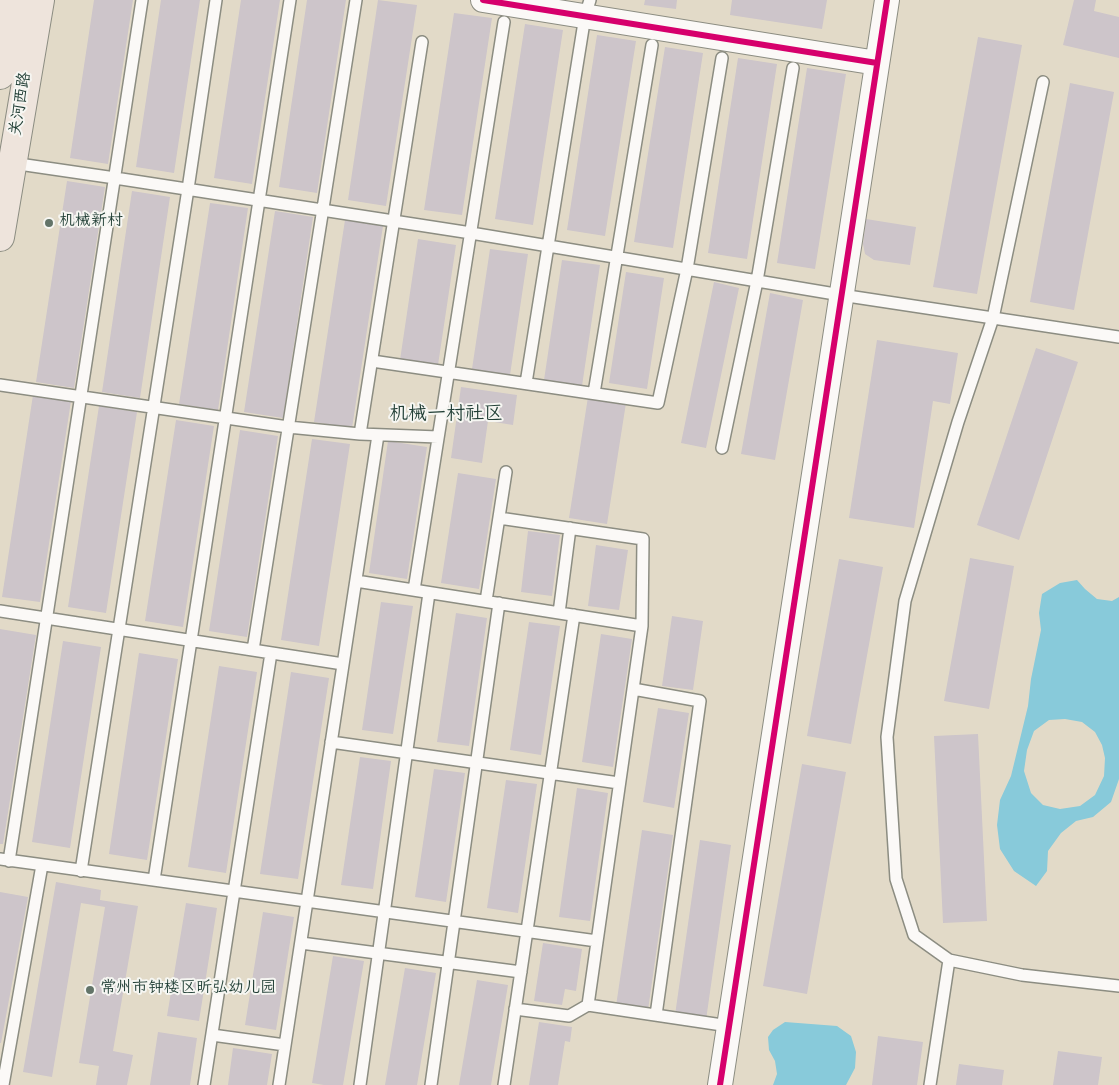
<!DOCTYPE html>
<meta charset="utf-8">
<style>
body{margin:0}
canvas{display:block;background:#e2dac8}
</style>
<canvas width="1119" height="1085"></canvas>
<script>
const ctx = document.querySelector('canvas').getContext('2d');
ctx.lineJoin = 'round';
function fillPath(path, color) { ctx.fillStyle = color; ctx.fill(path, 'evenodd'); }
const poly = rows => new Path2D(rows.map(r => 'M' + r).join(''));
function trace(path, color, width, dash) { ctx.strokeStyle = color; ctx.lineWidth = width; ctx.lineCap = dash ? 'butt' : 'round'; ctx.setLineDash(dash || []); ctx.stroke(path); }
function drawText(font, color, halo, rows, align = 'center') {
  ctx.font = font + ' "Gochi Hand","LXGW WenKai TC",sans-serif'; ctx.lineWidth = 4; ctx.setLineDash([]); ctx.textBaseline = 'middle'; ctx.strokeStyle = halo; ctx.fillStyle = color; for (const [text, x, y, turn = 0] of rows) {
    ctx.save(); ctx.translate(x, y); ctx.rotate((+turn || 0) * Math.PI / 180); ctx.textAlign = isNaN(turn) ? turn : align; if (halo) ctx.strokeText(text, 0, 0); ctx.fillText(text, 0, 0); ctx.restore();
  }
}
fillPath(poly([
 [1077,580,1085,589,1097,599,1112,601,1119,597,1119,779,1111,802,1093,817,1076,821,1061,833,1048,851,1047,871,1036,886,1014,871,1000,849,997,825,1000,800,1011,776,1028,706,1031,679,1041,630,1039,613,1042,594,1060,583],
 [1065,719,1082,722,1095,732,1102,745,1105,758,1104,776,1095,795,1080,806,1060,809,1043,805,1031,793,1024,771,1027,750,1034,731,1049,720],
 [785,1022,837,1026,851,1036,856,1052,855,1068,846,1085,773,1085,777,1074,775,1061,769,1050,768,1037,773,1030]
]), '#88cada');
fillPath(poly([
 [94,0,133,0,108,164,70,158],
 [161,0,200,0,174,173,136,167],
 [241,0,280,0,252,184,214,178],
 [307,0,346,0,317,193,279,187],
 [378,0,417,5,386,206,348,200],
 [645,0,677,0,676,9,644,5],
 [732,0,827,0,822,29,730,15],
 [1074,0,1096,0,1094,11,1119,17,1119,58,1063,45],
 [454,13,492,18,462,215,424,210],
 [525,24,563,30,533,225,495,219],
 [597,35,636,41,605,236,567,230],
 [978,37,1022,45,977,294,933,287],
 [665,47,703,53,673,248,634,242],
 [738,58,777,64,747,259,708,253],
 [807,68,846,74,815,269,777,263],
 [1070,83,1114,92,1074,310,1030,302],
 [67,181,105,187,74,388,36,382],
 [132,191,170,197,140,398,102,392],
 [210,203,248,208,218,410,179,404],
 [275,211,313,217,283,418,244,412],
 [866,219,916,227,910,265,874,260,865,254,863,244],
 [345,220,383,226,352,428,314,422],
 [418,239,456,245,438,365,400,360],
 [490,249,528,254,510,375,472,369],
 [562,260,600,265,582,386,544,380],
 [626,272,664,278,647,389,609,383],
 [714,282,739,288,706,448,681,443],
 [770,293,803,300,775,460,741,454],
 [877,340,958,353,950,404,933,401,914,528,849,518],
 [1036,348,1078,362,1019,540,977,525],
 [461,387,517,395,513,425,488,421,482,463,451,458],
 [33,395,71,401,40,602,2,597],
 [588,397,626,403,607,524,569,518],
 [99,406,137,412,106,613,68,607],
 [176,420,214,426,183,627,145,621],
 [240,430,278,436,247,637,209,631],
 [312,439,350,444,319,646,281,640],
 [388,441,427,447,407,579,369,573],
 [458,473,496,479,479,589,441,583],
 [528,531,560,535,552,596,521,592],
 [596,545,628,550,619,610,588,606],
 [970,558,1014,566,989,709,944,701],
 [839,559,883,567,851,744,807,736],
 [381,602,413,606,393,734,362,730],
 [456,613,487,618,469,746,437,742],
 [672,616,703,621,693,690,662,686],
 [529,622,560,626,541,755,510,750],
 [0,629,36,635,3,844,0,844],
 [601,634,632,639,613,767,582,762],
 [63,641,101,647,70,848,32,842],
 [139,653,178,659,147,860,109,854],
 [219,666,257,672,226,873,188,867],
 [291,672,329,678,298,879,260,874],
 [658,708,689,713,674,808,643,802],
 [978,734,987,921,943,923,934,736],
 [360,757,391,761,373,889,341,885],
 [802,764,846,772,807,994,763,986],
 [434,769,465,773,446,902,415,897],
 [506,780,537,784,518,913,487,908],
 [577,788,608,793,590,921,559,917],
 [642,830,673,835,648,1010,616,1006],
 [700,840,731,845,706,1020,675,1015],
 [56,882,101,890,100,900,138,906,113,1051,133,1055,127,1085,96,1085,99,1066,79,1063,105,907,81,903,52,1077,23,1072],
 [0,892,28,897,1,1043,0,1043],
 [186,903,217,908,199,1021,167,1016],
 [263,912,294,917,276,1030,245,1025],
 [543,943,582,949,576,991,565,989,562,1005,534,1001],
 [333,956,364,961,343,1085,324,1085,312,1083],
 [405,968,436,973,417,1085,385,1085],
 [477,980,508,985,491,1085,459,1085],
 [539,1022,572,1027,570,1042,565,1041,558,1085,529,1085],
 [158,1032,197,1038,190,1085,150,1085],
 [878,1036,923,1042,917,1085,872,1085],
 [233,1048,272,1054,267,1085,228,1085],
 [1058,1051,1102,1057,1098,1085,1053,1085],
 [959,1064,1004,1070,1002,1085,956,1085]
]), '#cdc5ca');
const lane = poly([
 [1043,82,993,318,958,422,905,601,887,737,896,879,914,935,949,960,1022,975,1119,986],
 [12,163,115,178,471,233,841,295,1119,337],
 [372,361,658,403,687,269,722,58],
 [526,383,585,16,590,0],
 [0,385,288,427,360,434,438,437],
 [594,393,652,45],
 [360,434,422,42],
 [722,448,757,281,793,68],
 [499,518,643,539,642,626,588,1005],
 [356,581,642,626],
 [414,590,504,22],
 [486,601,506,472],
 [0,611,343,664],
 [559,613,570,528],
 [253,650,356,0],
 [633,689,700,701,656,1015],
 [331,742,619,783],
 [0,859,597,941],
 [9,861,142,0],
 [81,871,188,189,216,0],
 [154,880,290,0],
 [301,943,521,972],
 [515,1009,569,1016,588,1005,729,1026],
 [212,1035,285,1045],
 [3,1085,42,865],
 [204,1085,271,653],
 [279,1085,378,435],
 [360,1085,429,593],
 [431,1085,499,603],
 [504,1085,574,615],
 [930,1085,949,960]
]);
const street = poly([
 [483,0,877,63],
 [720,1085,887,0]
]);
const primary = poly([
 [0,75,13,0],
 [0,237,40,0]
]);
trace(lane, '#8c8d82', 14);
trace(street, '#8c8d82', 26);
trace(primary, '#8c8d82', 30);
trace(lane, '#fbf9f7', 11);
trace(street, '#fbf9f7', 24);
trace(primary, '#eee4dc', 28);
trace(poly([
 [483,0,877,63],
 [720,1085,887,0]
]), '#d6006c', 6);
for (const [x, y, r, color] of [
 [49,223,5,"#637468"],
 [90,990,5,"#637468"]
]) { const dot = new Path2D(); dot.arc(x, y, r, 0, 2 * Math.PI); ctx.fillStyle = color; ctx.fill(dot); trace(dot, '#f6f6f2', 2); }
drawText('16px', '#1f3d34', '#f6f6f2', [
 ["关河西路",22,104,-81]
]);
drawText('16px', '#1f3d34', '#f6f6f2', [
 ["机械新村",59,223],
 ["常州市钟楼区昕弘幼儿园",100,990]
], 'left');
drawText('19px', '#1f3d34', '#f6f6f2', [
 ["机械一村社区",446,416]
]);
</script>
